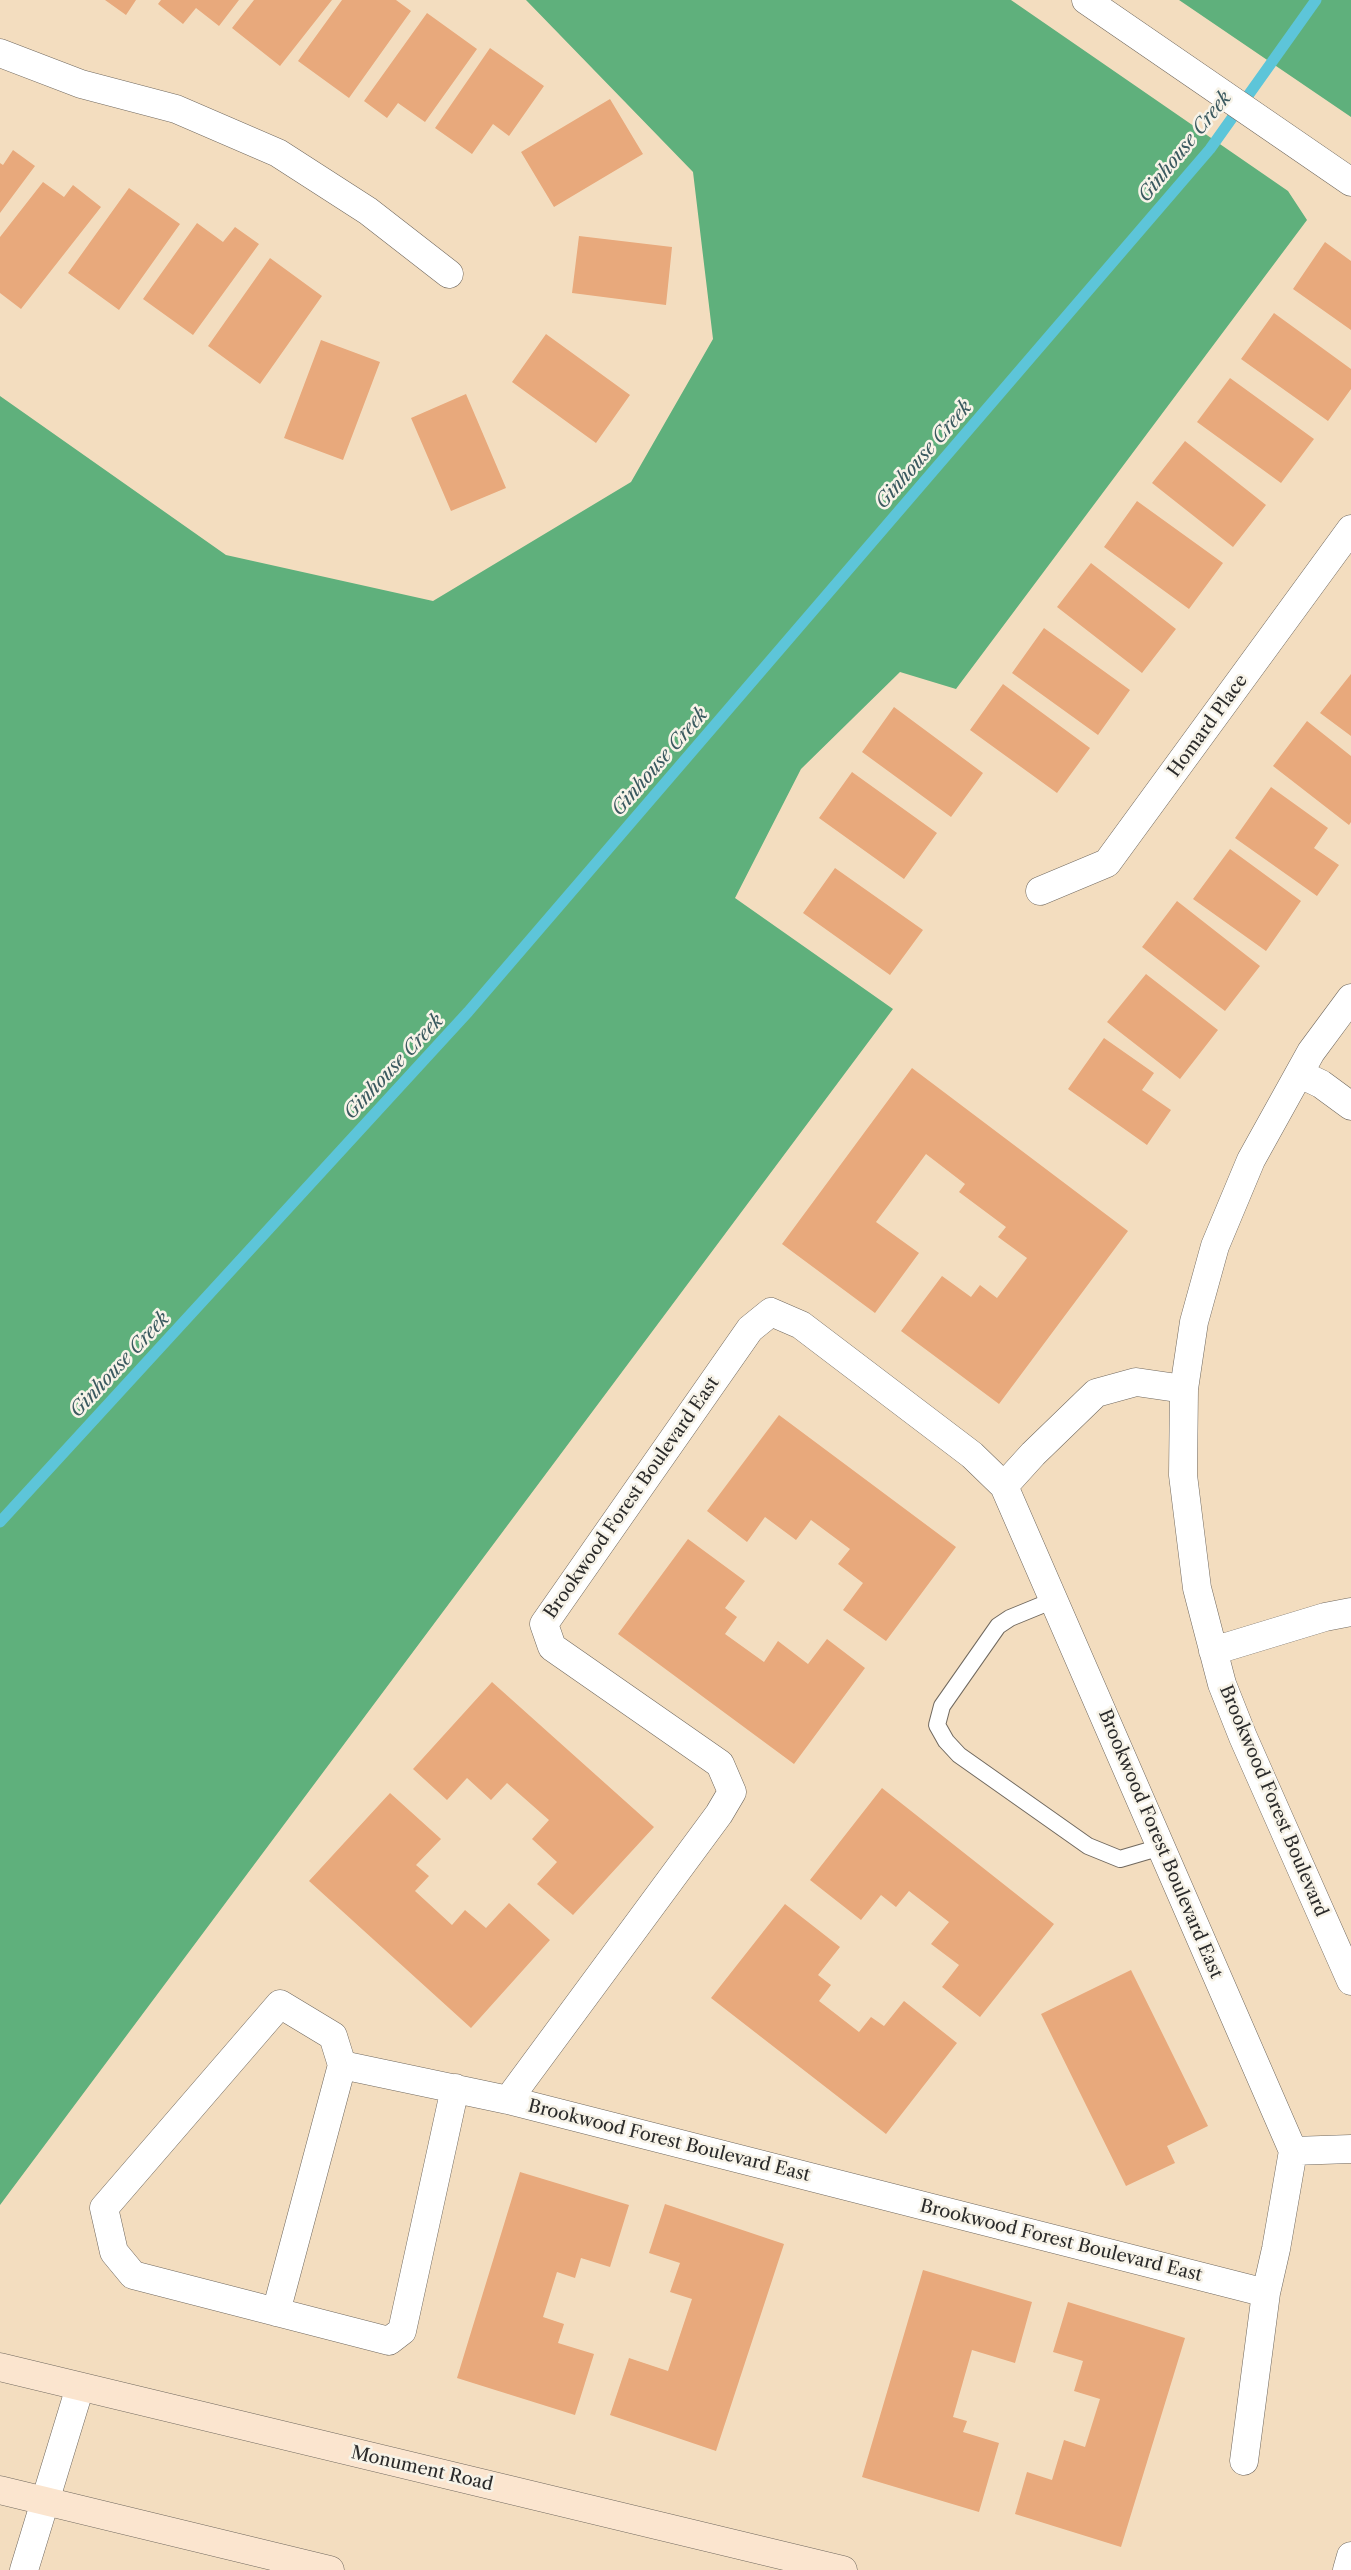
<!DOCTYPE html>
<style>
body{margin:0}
canvas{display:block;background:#f3ddbf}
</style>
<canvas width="1351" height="2570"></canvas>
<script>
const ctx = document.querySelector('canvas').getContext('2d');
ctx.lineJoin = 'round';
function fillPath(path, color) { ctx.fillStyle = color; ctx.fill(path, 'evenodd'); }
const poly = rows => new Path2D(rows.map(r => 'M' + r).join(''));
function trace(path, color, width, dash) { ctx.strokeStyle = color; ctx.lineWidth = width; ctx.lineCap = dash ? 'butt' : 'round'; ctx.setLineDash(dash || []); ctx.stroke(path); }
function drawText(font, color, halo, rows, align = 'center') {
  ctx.font = font + ' "Libre Caslon Text",serif'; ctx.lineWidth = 5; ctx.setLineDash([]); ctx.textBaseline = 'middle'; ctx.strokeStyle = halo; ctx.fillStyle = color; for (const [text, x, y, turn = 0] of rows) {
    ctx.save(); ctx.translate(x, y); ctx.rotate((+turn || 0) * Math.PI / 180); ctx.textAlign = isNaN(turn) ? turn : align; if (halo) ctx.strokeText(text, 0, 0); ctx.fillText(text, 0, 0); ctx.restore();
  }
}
fillPath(poly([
 [526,0,1011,0,1288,191,1307,220,956,689,900,672,801,769,735,898,893,1009,0,2205,0,396,226,555,433,601,631,482,713,339,693,172],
 [1179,0,1351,0,1351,117]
]), '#5fb07c');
trace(poly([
 [0,1522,468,1012,1210,149,1316,0]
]), '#5dc5d9', 11);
fillPath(poly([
 [105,0,136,0,126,15],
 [161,0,239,0,219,26,196,8,183,24,158,4],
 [254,0,332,0,280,66,232,28],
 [342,0,396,0,411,11,349,98,298,61],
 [427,13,477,49,425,122,398,103,387,118,364,101],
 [490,48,544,86,509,136,493,124,472,154,435,128],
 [610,99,643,154,554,207,521,152],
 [13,150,35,166,0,213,0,163,3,165],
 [43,182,64,197,73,185,101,207,21,309,0,293,0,237],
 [129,188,180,224,119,310,68,273],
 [197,223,223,242,235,227,259,244,193,335,143,299],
 [579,236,672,247,666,305,572,293],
 [1325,242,1351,261,1351,330,1293,289],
 [270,258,322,296,260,384,208,346],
 [1274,313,1351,369,1351,389,1328,421,1241,359],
 [546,334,630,395,596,443,512,382],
 [321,340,380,362,343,460,284,438],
 [1230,378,1314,439,1281,483,1197,422],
 [466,394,506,488,451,511,411,418],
 [1185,441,1266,505,1233,547,1152,483],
 [1137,501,1223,563,1189,609,1104,547],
 [1091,563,1176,629,1142,673,1057,607],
 [1044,628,1130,690,1098,735,1012,673],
 [1351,674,1351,736,1320,713],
 [1003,684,1090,748,1057,793,970,730],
 [894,707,983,773,951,817,862,752],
 [1307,721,1351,756,1351,822,1349,825,1273,766],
 [852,772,937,833,904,879,819,818],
 [1271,787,1328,828,1314,848,1339,865,1317,896,1235,838],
 [1230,849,1301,901,1266,951,1193,899],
 [835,868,923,930,890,975,803,913],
 [1177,901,1260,966,1225,1011,1142,947],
 [1146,974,1218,1030,1180,1079,1107,1022],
 [1104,1038,1154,1073,1142,1090,1171,1110,1147,1145,1068,1089],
 [912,1068,1128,1231,999,1404,901,1331,942,1276,971,1297,980,1285,997,1298,1027,1258,998,1237,1006,1227,959,1192,965,1184,926,1154,876,1222,919,1253,875,1313,782,1244],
 [779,1415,956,1547,886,1641,843,1610,863,1583,838,1564,850,1549,811,1520,796,1540,765,1517,747,1542,707,1511],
 [688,1539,745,1581,725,1608,737,1617,725,1634,764,1662,778,1641,808,1664,827,1639,865,1668,794,1764,618,1634],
 [492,1682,654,1827,573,1915,537,1884,557,1862,532,1839,549,1820,507,1783,491,1800,467,1778,447,1800,413,1769],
 [882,1788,1054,1924,980,2017,942,1987,959,1965,931,1944,949,1922,909,1891,896,1907,881,1895,861,1920,810,1880],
 [390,1793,441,1839,416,1865,429,1876,415,1891,452,1925,465,1910,486,1928,509,1903,550,1940,471,2028,309,1881],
 [785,1904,840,1947,818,1975,831,1985,819,2001,859,2032,871,2017,884,2026,904,2001,957,2043,886,2134,711,1998],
 [1131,1970,1208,2126,1167,2146,1175,2163,1126,2186,1041,2014],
 [520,2172,629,2205,610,2267,581,2258,575,2278,557,2272,543,2317,564,2324,558,2343,594,2354,575,2415,457,2378],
 [665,2204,784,2244,716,2451,610,2415,629,2358,668,2371,692,2299,670,2292,680,2263,649,2253],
 [923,2270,1032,2302,1015,2363,972,2350,953,2417,967,2421,963,2432,999,2443,979,2512,862,2477],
 [1068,2302,1185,2338,1121,2547,1015,2514,1027,2472,1052,2480,1064,2440,1085,2447,1100,2399,1074,2391,1083,2361,1053,2352]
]), '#e8a97c');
const service = poly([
 [1054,1600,1010,1618,998,1626,942,1706,937,1725,946,1741,959,1755,1088,1846,1120,1859,1161,1847]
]);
const minor = poly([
 [1086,0,1351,182],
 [0,53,81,84,176,109,278,153,368,211,449,274],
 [1040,891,1107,863,1351,529],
 [1351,998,1311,1052,1251,1160,1215,1246,1194,1322,1184,1389,1183,1475,1197,1588,1222,1684,1243,1737,1351,1981],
 [1300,1074,1321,1084,1351,1106],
 [1004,1486,1033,1454,1096,1393,1136,1382,1184,1389],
 [1213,1651,1325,1617,1351,1612],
 [342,2065,508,2100,1266,2293],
 [508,2100,719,1814,732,1792,720,1764,552,1647,544,1624,750,1329,771,1312,801,1325,972,1455,1004,1486,1293,2151,1276,2249,1266,2293,1244,2461],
 [1293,2151,1351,2149],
 [276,2312,342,2065,333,2036,280,2004,104,2208,114,2252,133,2275,389,2341,402,2331,455,2088],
 [24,2570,80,2387],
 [1347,2570,1351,2556]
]);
const secondary = poly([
 [0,2367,843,2570],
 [0,2490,330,2570]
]);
trace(service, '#71695f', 18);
trace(minor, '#71695f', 29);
trace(secondary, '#71695f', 29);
trace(service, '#fff', 16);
trace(minor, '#fff', 28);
trace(secondary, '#fbe5cf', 28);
drawText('18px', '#2b2b2b', '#f7f3e8', [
 ["Homard Place",1208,726,-54],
 ["Brookwood Forest Boulevard East",632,1498,-55],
 ["Brookwood Forest Boulevard",1273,1801,67],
 ["Brookwood Forest Boulevard East",1160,1844,67],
 ["Brookwood Forest Boulevard East",669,2141,14],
 ["Brookwood Forest Boulevard East",1061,2241,14],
 ["Monument Road",422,2469,13]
]);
drawText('italic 19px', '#3a595f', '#f7f3e8', [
 ["Ginhouse Creek",1185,147,-51],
 ["Ginhouse Creek",924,455,-49],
 ["Ginhouse Creek",660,762,-49],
 ["Ginhouse Creek",394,1067,-47],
 ["Ginhouse Creek",120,1365,-47]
]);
</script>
